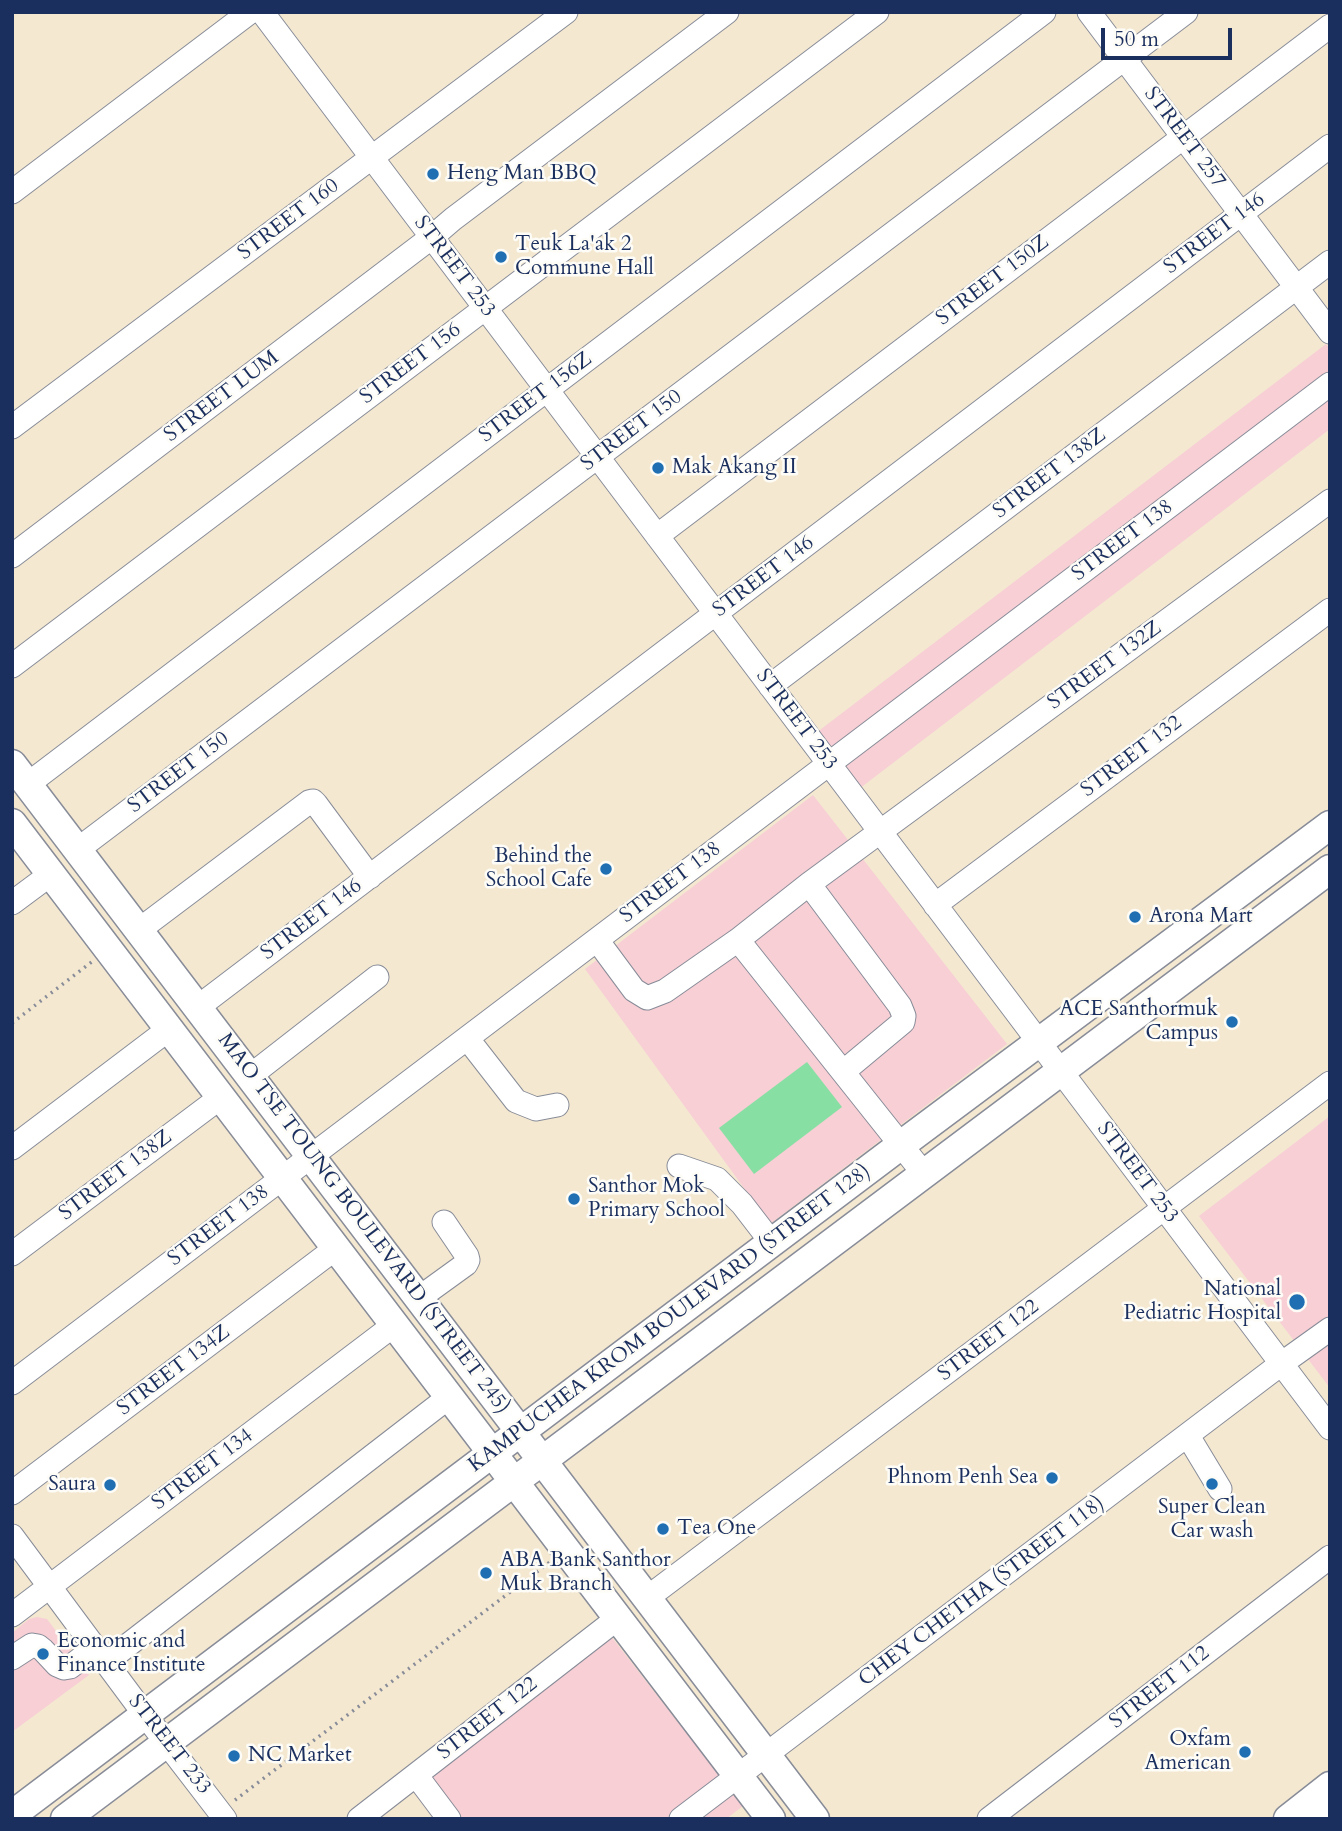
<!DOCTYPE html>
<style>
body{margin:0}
#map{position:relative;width:1342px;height:1831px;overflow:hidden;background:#f4e8d1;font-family:Cardo,serif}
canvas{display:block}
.frame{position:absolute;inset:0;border:14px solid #1b2f5e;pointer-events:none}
.scale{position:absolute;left:1101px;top:28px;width:131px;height:32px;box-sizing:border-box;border:4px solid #1b2f5e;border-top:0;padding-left:9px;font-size:21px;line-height:24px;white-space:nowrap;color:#1b2f5e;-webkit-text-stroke:5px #fdfcf7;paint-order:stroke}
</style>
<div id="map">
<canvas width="1342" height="1831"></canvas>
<div class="frame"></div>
<div class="scale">50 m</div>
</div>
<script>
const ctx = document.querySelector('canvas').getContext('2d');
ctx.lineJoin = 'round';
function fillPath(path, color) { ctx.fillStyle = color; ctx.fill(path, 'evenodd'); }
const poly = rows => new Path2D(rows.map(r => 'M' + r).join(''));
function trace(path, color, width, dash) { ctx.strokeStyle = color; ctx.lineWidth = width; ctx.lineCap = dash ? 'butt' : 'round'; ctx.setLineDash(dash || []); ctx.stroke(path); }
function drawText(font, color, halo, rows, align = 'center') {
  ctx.font = font + ' Cardo,serif'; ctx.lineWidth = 5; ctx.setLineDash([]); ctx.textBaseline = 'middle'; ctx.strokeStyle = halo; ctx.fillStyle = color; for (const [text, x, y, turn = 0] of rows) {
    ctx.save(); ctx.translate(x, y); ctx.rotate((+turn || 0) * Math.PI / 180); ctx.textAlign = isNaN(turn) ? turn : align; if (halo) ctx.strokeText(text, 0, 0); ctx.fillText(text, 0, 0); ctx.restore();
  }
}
fillPath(poly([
 [1326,344,1330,349,1330,429,855,792,812,736],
 [813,795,1007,1044,770,1224,585,969],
 [1330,1116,1330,1388,1199,1216],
 [37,1617,47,1619,89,1675,12,1732,12,1633,29,1619],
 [600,1622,743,1806,726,1819,434,1819,401,1776]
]), '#f7cfd5');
fillPath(poly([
 [807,1062,842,1107,754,1174,719,1128]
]), '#88dfa3');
const minor = poly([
 [262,12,1330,1428],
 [1089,12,1330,332],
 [12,192,250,12],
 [12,427,566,12],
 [657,536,1330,26],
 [12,556,432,237,453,219,727,12],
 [12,666,877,12],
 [770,686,1330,262],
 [28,784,1044,12],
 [77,850,1186,12],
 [809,884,900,1006,904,1016,903,1022,843,1072],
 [12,903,51,874],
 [935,905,1330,610],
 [139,930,309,802,313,801,316,804,370,877],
 [597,940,634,990,647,998,665,991,738,940,809,884,1330,501],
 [738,940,924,1174],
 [198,1007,1330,146],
 [467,1038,516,1101,536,1109,557,1105],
 [250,1076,377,977],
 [12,1148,169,1029],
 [679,1166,717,1179,742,1204,772,1243],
 [12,1254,221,1097],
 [419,1298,466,1264,468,1260,467,1256,444,1222],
 [12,1383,1330,384],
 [1188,1436,1220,1489],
 [12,1493,336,1248],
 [12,1536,145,1715,225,1819],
 [647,1598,1330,1083],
 [12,1615,394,1325],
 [12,1658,32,1645,38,1646,43,1650,57,1665,64,1668,70,1667,95,1648],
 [106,1662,449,1397],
 [416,1775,449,1819],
 [359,1819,618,1618],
 [681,1819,1281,1364,1330,1329],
 [989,1819,1330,1557]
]);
const major = poly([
 [12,764,815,1819],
 [12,823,771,1819],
 [12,1815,901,1145,1330,825],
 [65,1819,1330,869],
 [1288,1819,1330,1786]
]);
const highway = poly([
 [1316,1819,1330,1808]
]);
trace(minor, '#888c98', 25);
trace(major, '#888c98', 31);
trace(highway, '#888c98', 36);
trace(poly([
 [12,1023,93,961],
 [235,1800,550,1562]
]), '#888c98', 3.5, [2, 5]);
trace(minor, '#fff', 23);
trace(major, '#fff', 28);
trace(highway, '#fff', 33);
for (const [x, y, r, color] of [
 [433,174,7,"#1f6fb2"],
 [501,257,7,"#1f6fb2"],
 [658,468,7,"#1f6fb2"],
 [606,869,7,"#1f6fb2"],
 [1135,917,7,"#1f6fb2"],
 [1232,1022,7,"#1f6fb2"],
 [574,1199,7,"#1f6fb2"],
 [1297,1302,9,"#1f6fb2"],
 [1052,1478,7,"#1f6fb2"],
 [1212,1484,7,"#1f6fb2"],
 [110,1485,7,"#1f6fb2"],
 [663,1529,7,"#1f6fb2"],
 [486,1573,7,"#1f6fb2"],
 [43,1654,7,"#1f6fb2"],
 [1245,1752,7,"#1f6fb2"],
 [234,1756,7,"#1f6fb2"]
]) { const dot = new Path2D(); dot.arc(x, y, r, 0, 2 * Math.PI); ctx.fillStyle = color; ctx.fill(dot); trace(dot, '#fdfcf7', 2.5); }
drawText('21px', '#1b2f5e', '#fdfcf7', [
 ["STREET 257",1184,138,53],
 ["STREET 160",289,220,-37],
 ["STREET 146",1215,234,-37],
 ["STREET 253",454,267,53],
 ["STREET 150Z",993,281,-37],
 ["STREET 156",411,364,-37],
 ["STREET LUM",222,397,-37],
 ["STREET 156Z",536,398,-37],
 ["STREET 150",632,431,-37],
 ["STREET 138Z",1050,474,-37],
 ["STREET 138",1123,541,-37],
 ["STREET 146",764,577,-37],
 ["STREET 132Z",1105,666,-36],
 ["STREET 253",796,720,53],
 ["STREET 132",1132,757,-37],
 ["STREET 150",179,773,-37],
 ["STREET 138",671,883,-37],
 ["STREET 146",312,920,-37],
 ["STREET 253",1137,1173,53],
 ["STREET 138Z",116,1176,-37],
 ["MAO TSE TOUNG BOULEVARD (STREET 245)",363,1224,53],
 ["STREET 138",219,1226,-37],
 ["KAMPUCHEA KROM BOULEVARD (STREET 128)",670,1319,-37],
 ["STREET 122",989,1341,-37],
 ["STREET 134Z",174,1371,-37],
 ["STREET 134",203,1470,-37],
 ["CHEY CHETHA (STREET 118)",982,1592,-37],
 ["STREET 112",1160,1688,-38],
 ["STREET 122",488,1719,-38],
 ["STREET 233",169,1745,52]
]);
drawText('21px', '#1b2f5e', '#fdfcf7', [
 ["Heng Man BBQ",447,174],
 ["Teuk La'ak 2",515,245],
 ["Commune Hall",515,269],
 ["Mak Akang II",672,468],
 ["Behind the",592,857,"right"],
 ["School Cafe",592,881,"right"],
 ["Arona Mart",1149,917],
 ["ACE Santhormuk",1218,1010,"right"],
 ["Campus",1218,1034,"right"],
 ["Santhor Mok",588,1187],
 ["Primary School",588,1211],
 ["National",1281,1290,"right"],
 ["Pediatric Hospital",1281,1314,"right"],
 ["Phnom Penh Sea",1038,1478,"right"],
 ["Saura",96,1485,"right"],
 ["Super Clean",1212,1508,"center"],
 ["Car wash",1212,1532,"center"],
 ["Tea One",677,1529],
 ["ABA Bank Santhor",500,1561],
 ["Muk Branch",500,1585],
 ["Economic and",57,1642],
 ["Finance Institute",57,1666],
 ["Oxfam",1231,1740,"right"],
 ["American",1231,1764,"right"],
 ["NC Market",248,1756]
], 'left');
</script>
